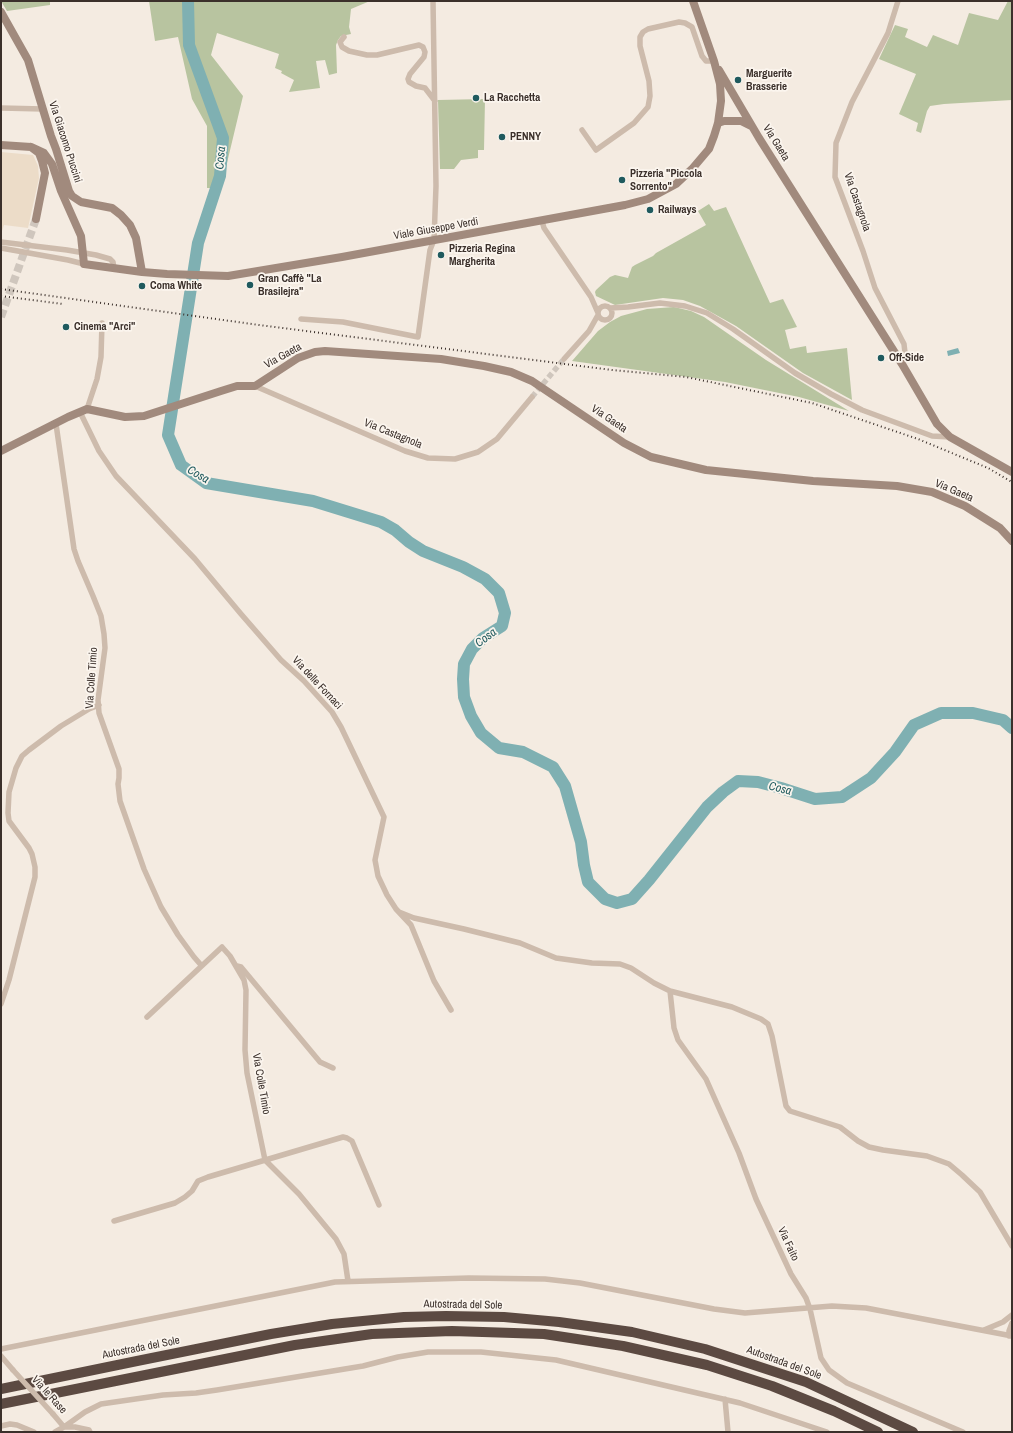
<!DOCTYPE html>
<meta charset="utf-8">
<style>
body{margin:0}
#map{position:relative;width:1013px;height:1433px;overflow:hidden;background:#f4ebe1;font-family:"Archivo Narrow",sans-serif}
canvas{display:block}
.frame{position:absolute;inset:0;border:2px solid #3b302b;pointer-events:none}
</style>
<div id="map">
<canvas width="1013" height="1433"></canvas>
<div class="frame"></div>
</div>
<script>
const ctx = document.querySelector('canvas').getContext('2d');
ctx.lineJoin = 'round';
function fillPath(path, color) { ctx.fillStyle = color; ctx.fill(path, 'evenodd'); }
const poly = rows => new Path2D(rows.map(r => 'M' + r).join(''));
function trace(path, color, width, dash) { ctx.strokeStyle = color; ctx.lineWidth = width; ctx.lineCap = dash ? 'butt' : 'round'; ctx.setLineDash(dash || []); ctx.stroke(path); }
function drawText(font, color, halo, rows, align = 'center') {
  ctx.font = font + ' "Archivo Narrow",sans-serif'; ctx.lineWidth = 3.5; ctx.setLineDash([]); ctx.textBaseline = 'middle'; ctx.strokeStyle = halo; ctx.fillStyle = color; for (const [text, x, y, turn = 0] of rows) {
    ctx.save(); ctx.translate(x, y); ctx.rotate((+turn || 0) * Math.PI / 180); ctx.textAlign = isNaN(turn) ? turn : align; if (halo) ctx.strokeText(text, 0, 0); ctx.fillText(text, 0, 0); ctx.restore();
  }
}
fillPath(poly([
 [1,1,50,1,50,5,7,11],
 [149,1,337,2,370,1,351,9,349,27,351,34,341,36,338,40,336,45,337,73,329,75,325,60,316,61,320,88,289,92,294,80,281,73,282,71,275,68,279,54,217,33,211,55,243,96,221,188,207,188,207,126,192,99,178,37,155,41],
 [1008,1,1012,1,1012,100,944,104,930,106,927,111,921,133,916,131,918,123,899,114,916,74,879,59,895,25,908,29,905,37,927,47,933,35,958,45,969,13,998,20],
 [485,99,484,150,478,150,478,158,461,160,454,169,440,169,438,100],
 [709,204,714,211,726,207,770,303,783,299,797,327,785,330,790,349,806,346,807,353,847,348,852,400,803,373,736,326,700,306,683,300,663,298,615,305,596,296,595,292,596,290,610,277,615,275,628,278,632,267,635,265,653,256,656,253,706,225,698,211],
 [674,307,691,311,704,317,766,360,849,411,799,397,725,382,572,361,598,331,610,322,621,316,647,309]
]), '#b8c4a0');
fillPath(poly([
 [1,152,33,155,38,166,39,178,28,228,4,225,1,234]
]), '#ecdcc8');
fillPath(poly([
 [958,348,960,353,948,356,947,351]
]), '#7fb0b2');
trace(poly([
 [188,1,189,45,223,138,220,176,198,243,168,435,181,465,206,483,313,501,381,522,395,530,409,542,423,551,463,567,485,579,499,593,505,613,502,626,483,638,472,649,464,664,463,679,464,697,471,716,481,733,499,748,523,752,553,767,565,786,581,842,584,865,588,882,605,899,617,903,632,899,649,880,707,807,723,792,738,781,758,782,781,788,815,799,842,797,871,778,895,752,914,725,941,713,973,713,1003,720,1012,728]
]), '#7fb0b2', 12);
trace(poly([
 [532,397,564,359]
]), '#cfc6bd', 5.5, [5.5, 3]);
trace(poly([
 [1,317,36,219]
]), '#cfc6bd', 8, [8, 4]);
trace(poly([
 [898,1,888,33,852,102,836,143,835,177,863,251,875,288,904,344,905,353,902,364],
 [344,37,340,42,342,47,349,51,367,55,377,55,419,45,423,47,425,52,424,57,410,74,408,79,409,82,416,86,425,88,435,101],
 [1,108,43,109],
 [582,130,596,150,634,123,648,107,650,96,649,81,640,46,640,37,643,32,648,29,679,22,685,23,692,27,702,56,706,61,714,61],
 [542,221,544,228,591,297,598,313],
 [1,242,67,250,96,255,110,259,113,262,114,269],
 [1,248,68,260,84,264],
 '598 313a7 7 0 1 1 14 0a7 7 0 1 1-14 0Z',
 [610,308,628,307,660,303,685,306,707,313,733,329,795,373,831,394,862,410,932,436,950,437],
 [301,319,343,322,418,337,430,250,434,240,436,186,433,1],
 [564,359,589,331,598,315],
 [255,386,405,451,428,458,455,459,478,452,497,439,532,397],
 [87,409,97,379,101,357,102,323],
 [80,412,99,451,116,476,195,559,241,614,281,660,304,681,332,712,341,727,384,817,375,860,378,876,387,895,396,909,411,925,434,981,451,1010],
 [56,424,74,549,78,561,93,596,101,616,104,634,105,648,98,700,99,713,119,769,119,778,118,784,120,801,144,869,161,907,178,935,194,957,201,965],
 [399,912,414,918,464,929,520,943,556,958,592,963,620,964,631,968,654,983,670,991,732,1007,761,1019,768,1024,772,1036,786,1106,790,1111,840,1127,858,1141,869,1147,883,1150,927,1156,949,1164,962,1175,980,1192,1012,1246],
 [237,966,241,967,320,1062,333,1068],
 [670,991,674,1028,678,1040,706,1079,739,1153,756,1199,791,1274,806,1298,810,1309,821,1358,829,1370,847,1383,963,1432],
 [1,1004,9,980,35,877,35,867,32,854,29,848,9,821,8,813,9,792,16,768,22,756,29,750,61,726,89,709,99,705],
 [147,1017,222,947,230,956,244,980,246,990,245,1050,247,1073,265,1160,299,1194,336,1239,344,1254,348,1281],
 [114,1221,175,1203,185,1197,192,1191,198,1181,208,1177,343,1137,347,1138,352,1141,379,1205],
 [984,1330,1003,1322,1012,1315],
 [1009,1336,1009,1331,1012,1323],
 [1,1349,335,1282,469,1278,545,1279,580,1283,714,1309,745,1313,832,1306,866,1308,1012,1336],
 [1,1356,13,1370],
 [725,1399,728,1432],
 [53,1414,64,1427],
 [1,1426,10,1424,17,1425,34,1432],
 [65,1427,75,1427,89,1430,90,1432],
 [55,1432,64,1427,85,1412,101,1404,163,1395,196,1393,217,1390,363,1366,398,1357,428,1352,481,1352,556,1360,740,1403,827,1432]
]), '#cdbbac', 5.5);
trace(poly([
 [1,12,28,60,51,136,56,149,69,191,72,196,81,202,112,208,121,215,130,225,136,238,142,272],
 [719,70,759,138,902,364,937,424,950,437,1012,472],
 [718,123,724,121,741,121,751,126],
 [1,145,31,147,39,153,42,161,45,173,36,219],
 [31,147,44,153,52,164,61,191,81,236,84,264,142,272,167,274,228,276,342,257,625,205,648,199,676,184,692,169,709,149,714,136,718,123,721,101,720,84,714,61,693,1],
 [1,451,68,417,87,409,125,417,144,416,221,391,237,386,255,386,298,358,315,352,325,351,441,359,484,366,511,372,532,381,624,443,651,457,706,470,813,481,897,486,932,492,965,506,1000,528,1012,541]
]), '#a18a7d', 8);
trace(poly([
 [1,1389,137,1361,271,1334,332,1324,404,1317,446,1316,504,1317,559,1322,632,1332,705,1349,806,1382,913,1432],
 [1,1404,295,1345,372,1334,452,1331,544,1334,623,1346,707,1365,772,1386,834,1411,878,1432]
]), '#5c4a42', 10);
trace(poly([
 [1,289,259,325,612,370,686,377,812,403,918,439,988,468,1012,482],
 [1,296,63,304]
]), '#3b302b', 2, [1, 3]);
trace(poly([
 [13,1370,53,1414]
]), '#cdbbac', 5.5);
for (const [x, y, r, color] of [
 [738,80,4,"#1f5a5e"],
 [476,98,4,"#1f5a5e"],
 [502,137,4,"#1f5a5e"],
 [622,180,4,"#1f5a5e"],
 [650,210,4,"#1f5a5e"],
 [441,255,4,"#1f5a5e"],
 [250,285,4,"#1f5a5e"],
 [142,286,4,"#1f5a5e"],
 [66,327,4,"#1f5a5e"],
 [881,358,4,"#1f5a5e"]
]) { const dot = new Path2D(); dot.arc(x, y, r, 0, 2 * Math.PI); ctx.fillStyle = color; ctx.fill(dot); trace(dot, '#fbf5ee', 1.5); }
drawText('bold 11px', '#3b302b', '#fbf5ee', [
 ["Marguerite",746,74],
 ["Brasserie",746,87],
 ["La Racchetta",484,98],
 ["PENNY",510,137],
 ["Pizzeria \"Piccola",630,174],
 ["Sorrento\"",630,187],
 ["Railways",658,210],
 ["Pizzeria Regina",449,249],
 ["Margherita",449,262],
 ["Gran Caffè \"La",258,279],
 ["Brasilejra\"",258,292],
 ["Coma White",150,286],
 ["Cinema \"Arci\"",74,327],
 ["Off-Side",889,358]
], 'left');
drawText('11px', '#3b302b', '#fbf5ee', [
 ["Via Giacomo Puccini",65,142,72],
 ["Via Gaeta",776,143,58],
 ["Via Castagnola",857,202,71],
 ["Viale Giuseppe Verdi",436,229,-10],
 ["Via Gaeta",283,356,-29],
 ["Via Gaeta",609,419,34],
 ["Via Castagnola",393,434,22],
 ["Via Gaeta",954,491,23],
 ["Via Colle Timio",92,678,-86],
 ["Via delle Fornaci",317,683,47],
 ["Via Colle Timio",261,1084,80],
 ["Via Faito",788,1244,65],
 ["Autostrada del Sole",463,1305,1],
 ["Autostrada del Sole",141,1348,-11],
 ["Autostrada del Sole",784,1363,20],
 ["Via le Rase",49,1395,48]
]);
drawText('italic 12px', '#1f5a5e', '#fbf5ee', [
 ["Cosa",221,158,-85],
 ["Cosa",198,475,30],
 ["Cosa",486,638,-37],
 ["Cosa",780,789,14]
]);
</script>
